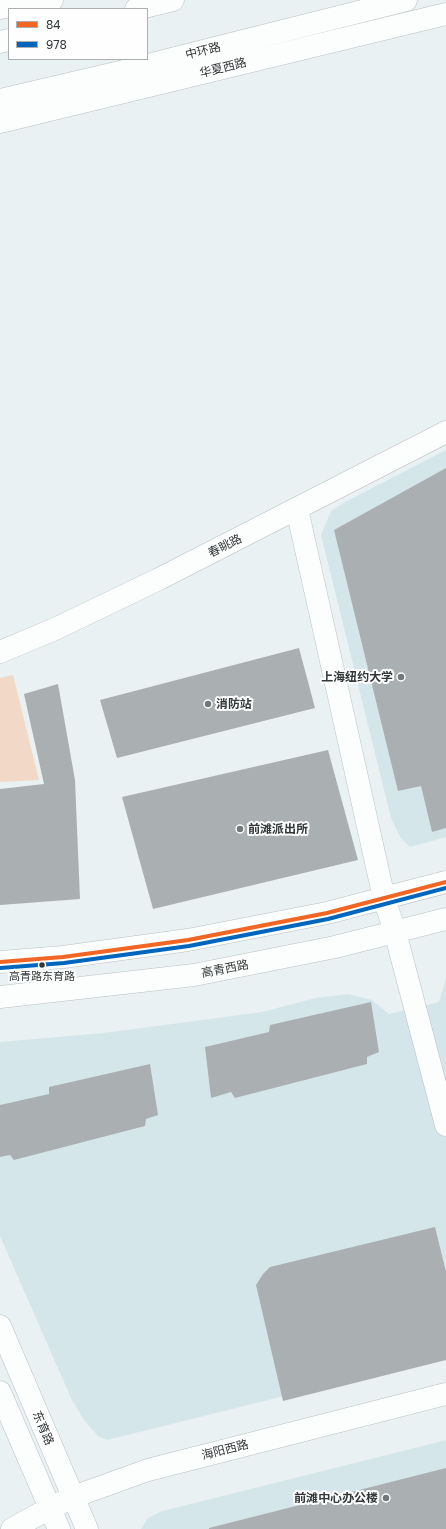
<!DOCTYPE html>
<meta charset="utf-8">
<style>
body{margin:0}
#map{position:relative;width:446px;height:1529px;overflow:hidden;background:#e9f1f3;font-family:"Golos Text",sans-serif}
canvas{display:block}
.legend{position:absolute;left:8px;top:8px;width:140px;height:52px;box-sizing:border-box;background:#fefefe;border:1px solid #acafaf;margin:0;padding:5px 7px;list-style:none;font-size:12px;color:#323839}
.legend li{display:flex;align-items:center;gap:8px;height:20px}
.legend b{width:20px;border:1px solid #acafaf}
</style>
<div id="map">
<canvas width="446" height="1529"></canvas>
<ul class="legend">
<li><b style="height:5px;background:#f26522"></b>84</li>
<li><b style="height:5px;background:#0065bd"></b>978</li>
</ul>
</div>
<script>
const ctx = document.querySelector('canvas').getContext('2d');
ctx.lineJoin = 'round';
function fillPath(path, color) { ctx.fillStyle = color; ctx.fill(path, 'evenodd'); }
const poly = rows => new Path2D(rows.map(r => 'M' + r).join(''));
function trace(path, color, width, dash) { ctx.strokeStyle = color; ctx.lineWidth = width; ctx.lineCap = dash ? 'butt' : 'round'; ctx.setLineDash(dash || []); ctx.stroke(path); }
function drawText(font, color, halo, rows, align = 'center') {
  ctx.font = font + ' "Golos Text","Noto Sans SC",sans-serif'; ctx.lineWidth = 4; ctx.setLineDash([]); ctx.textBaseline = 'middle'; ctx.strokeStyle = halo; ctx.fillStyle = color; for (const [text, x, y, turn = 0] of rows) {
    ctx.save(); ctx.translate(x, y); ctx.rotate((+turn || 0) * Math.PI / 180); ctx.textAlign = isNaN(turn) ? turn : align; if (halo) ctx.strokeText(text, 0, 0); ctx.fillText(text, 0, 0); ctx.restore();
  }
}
fillPath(poly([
 [446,450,446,837,410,847,400,837,391,818,321,535,331,511,345,502],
 [446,978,446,1356,107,1440,98,1436,84,1420,71,1398,0,1236,0,1042,104,1033,262,1012,316,998,348,994,372,1000,389,1014,439,1002],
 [446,1440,446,1529,141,1529,148,1518,162,1511]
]), '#d5e6ea');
fillPath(poly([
 [13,675,39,780,0,782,0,678]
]), '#f2d9c7');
fillPath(poly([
 [446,468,446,828,432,832,421,786,398,791,334,530],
 [299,648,315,708,117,758,100,700],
 [58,684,75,780,80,899,0,905,0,789,44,784,24,694],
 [328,750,358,860,153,909,122,797],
 [371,1002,379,1052,367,1057,367,1064,235,1098,231,1092,211,1098,205,1047,269,1032,270,1025],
 [150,1064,158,1115,146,1119,145,1126,14,1160,10,1155,0,1157,0,1105,49,1094,49,1087],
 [435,1227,446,1272,446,1360,283,1401,256,1285,263,1274,270,1267],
 [446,1468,446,1529,209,1529,209,1528]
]), '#aab0b2');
const minor = poly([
 [297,509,384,898,395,932,446,1125],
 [0,652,55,629,159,579,446,432],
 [0,962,63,957,188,940,327,913,446,882],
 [0,997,194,975,335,947,446,919],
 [0,1326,87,1529],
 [0,1392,59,1529],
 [12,1529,50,1508,73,1497,148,1470,446,1394]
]);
const major = poly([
 [0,122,446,14]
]);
const highway = poly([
 [0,8,52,0],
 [136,9,173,0],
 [0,42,9,40],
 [0,100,120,72,406,0]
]);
trace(minor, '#bbc1c3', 23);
trace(major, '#bbc1c3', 23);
trace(highway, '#bbc1c3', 23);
trace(minor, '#fcfdfd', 22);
trace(major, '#fcfdfd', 22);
trace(highway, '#fcfdfd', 22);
trace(poly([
 [0,962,63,957,188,940,327,913,446,882]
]), '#f26522', 4);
trace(poly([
 [0,968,64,963,189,946,328,919,446,888]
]), '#0065bd', 4);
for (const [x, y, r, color] of [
 [401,677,4,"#72797a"],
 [208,704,4,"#72797a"],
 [240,829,4,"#72797a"],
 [42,965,3.5,"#323839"],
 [386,1498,4,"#72797a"]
]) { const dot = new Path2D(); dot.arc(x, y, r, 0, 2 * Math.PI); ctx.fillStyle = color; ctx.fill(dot); trace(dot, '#fefefe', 1.5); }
drawText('11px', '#323839', '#fefefe', [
 ["高青路东育路",42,977]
]);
drawText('12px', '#323839', '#fefefe', [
 ["中环路",203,51,-14],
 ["华夏西路",223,68,-14],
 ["春眺路",225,546,-27],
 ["高青西路",225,969,-11],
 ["东育路",43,1428,67],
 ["海阳西路",225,1450,-14]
]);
drawText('bold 12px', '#323839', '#fefefe', [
 ["上海纽约大学",393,677],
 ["消防站",216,704,"left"],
 ["前滩派出所",248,829,"left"],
 ["前滩中心办公楼",378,1498]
], 'right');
</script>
